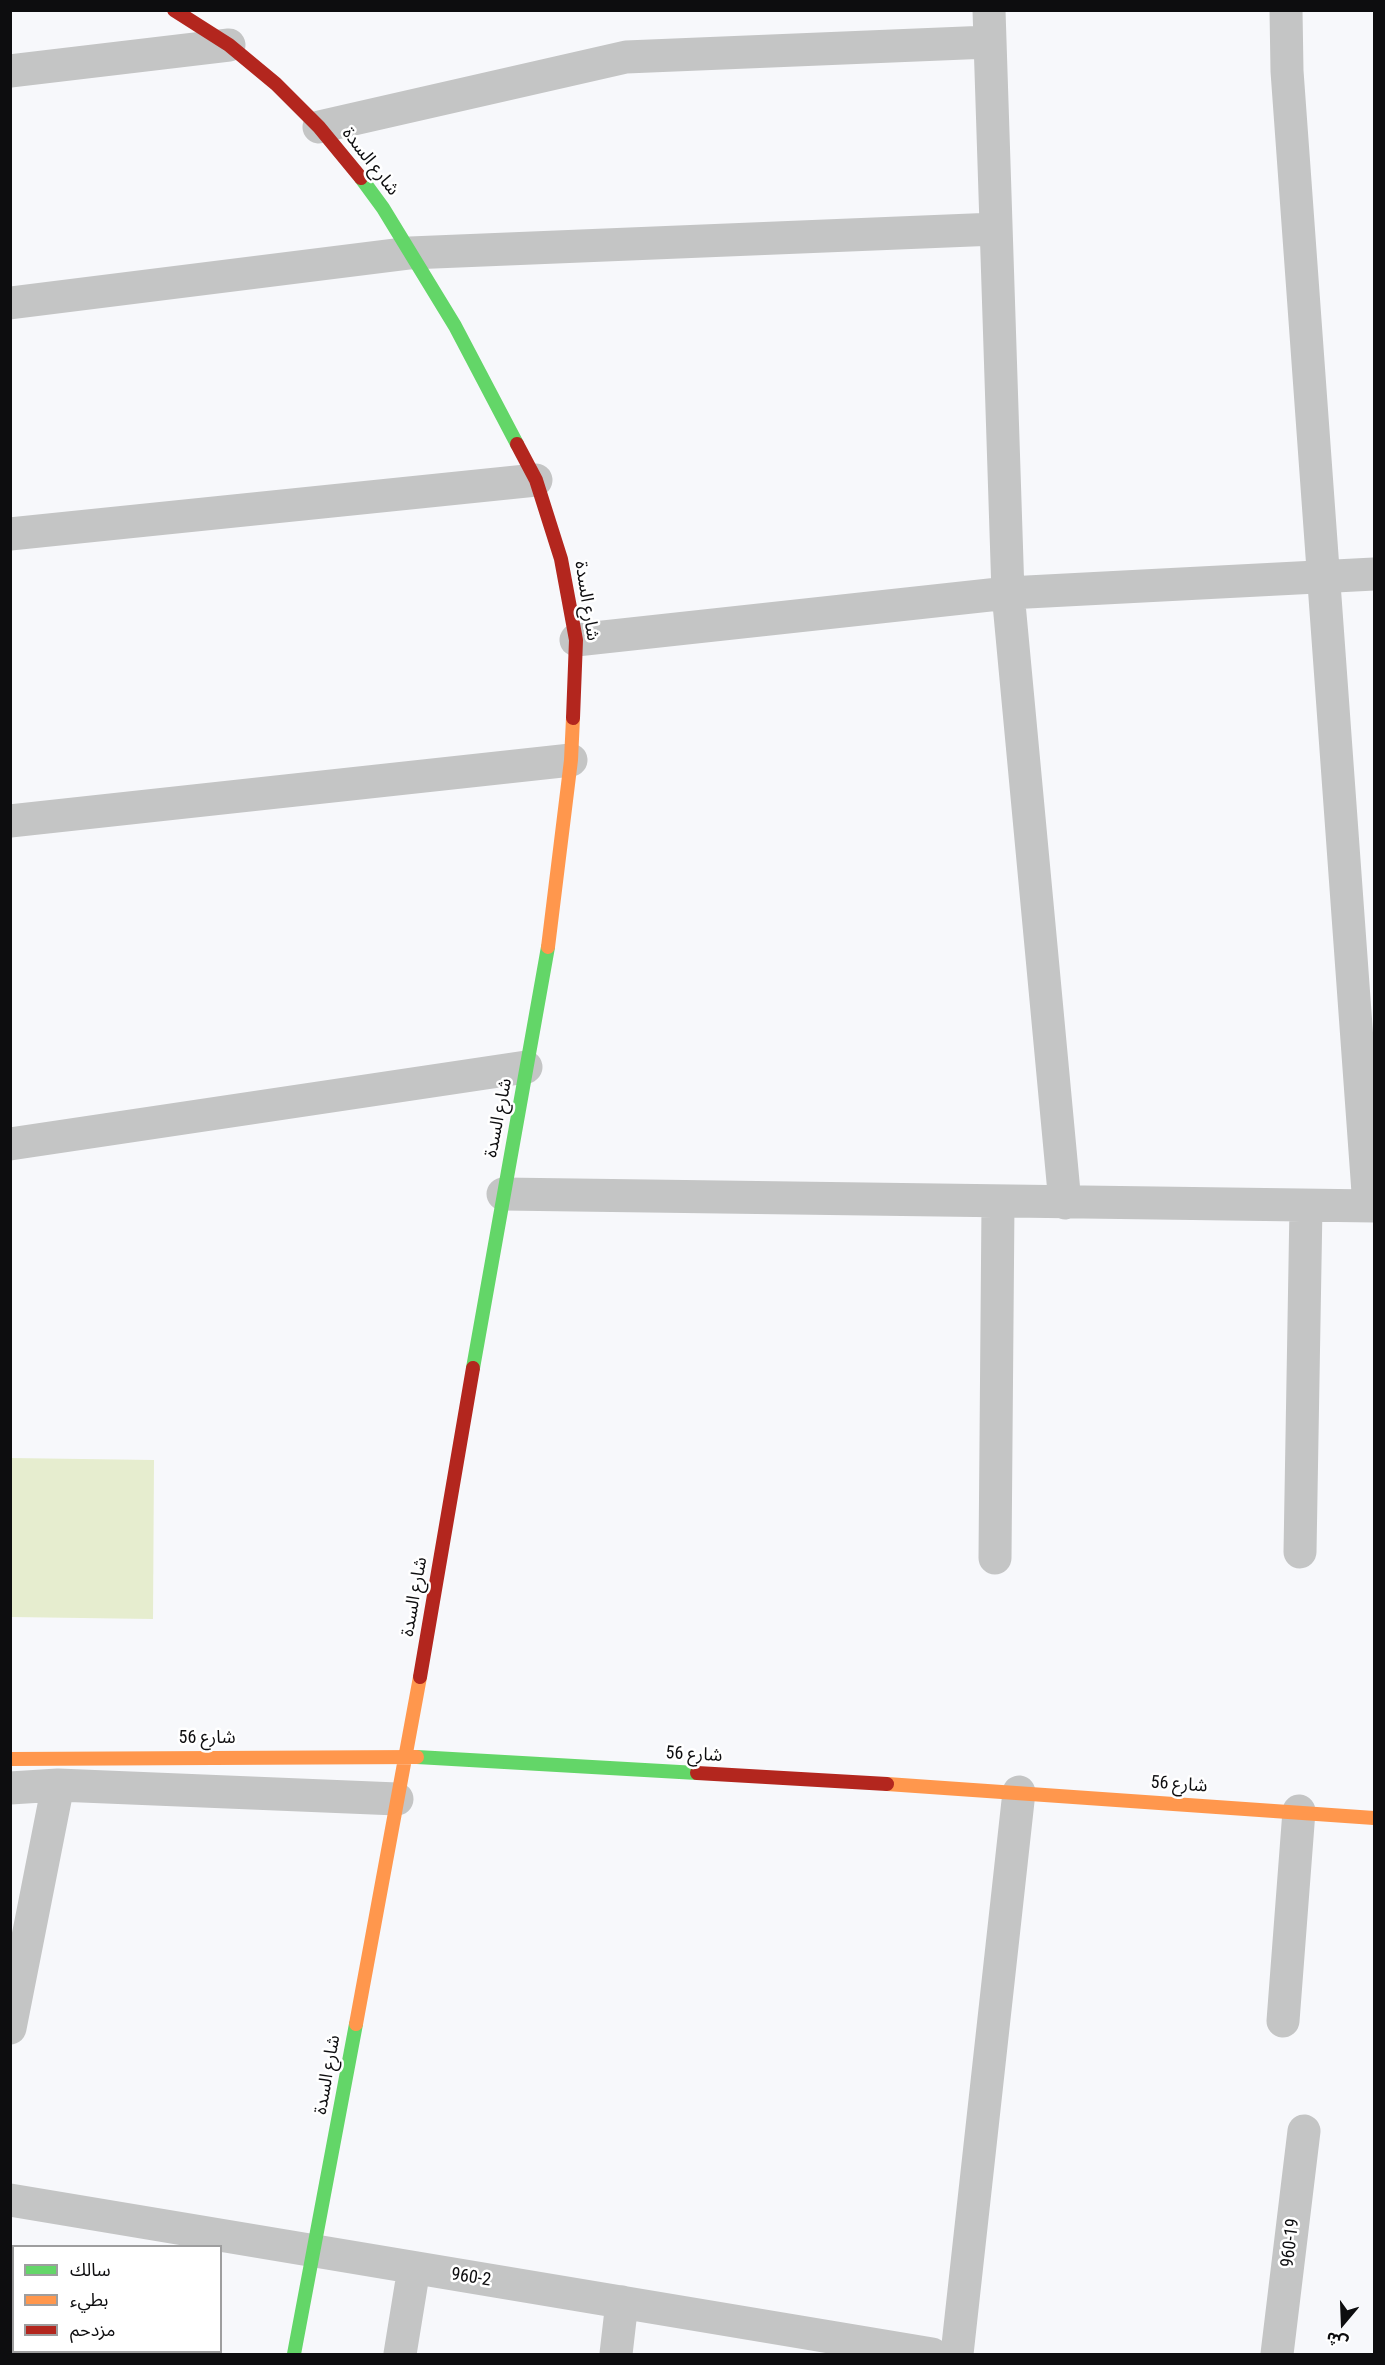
<!DOCTYPE html>
<meta charset="utf-8">
<style>
body{margin:0}
#map{position:relative;width:1385px;height:2365px;overflow:hidden;background:#f7f8fb;font-family:"Roboto Condensed","Noto Sans Arabic",sans-serif}
canvas{display:block}
.frame{position:absolute;inset:0;border:12px solid #0d0d0f;pointer-events:none}
.legend{position:absolute;left:12px;top:2245px;width:210px;height:108px;box-sizing:border-box;background:#fff;border:2px solid #9e9e9f;margin:0;padding:8px 10px;list-style:none;font-size:18px;color:#0d0d0f}
.legend li{display:flex;align-items:center;gap:12px;height:30px}
.legend b{width:30px;border:2px solid #9e9e9f}
.north{position:absolute;left:1313px;top:2293px;width:60px;height:60px;-webkit-text-stroke:4px #fff;paint-order:stroke;rotate:199deg;font-size:16px;font-weight:700;line-height:24px;text-align:center;color:#0d0d0f}
.north::after{content:'';display:block;margin:auto;width:21px;height:27px;background:#0d0d0f;clip-path:polygon(50% 0,100% 100%,50% 72%,0 100%)}
</style>
<div id="map">
<canvas width="1385" height="2365"></canvas>
<div class="frame"></div>
<ul class="legend">
<li><b style="height:8px;background:#63d668"></b>سالك</li>
<li><b style="height:8px;background:#ff974d"></b>بطيء</li>
<li><b style="height:8px;background:#b3261e"></b>مزدحم</li>
</ul>
<div class="north">ش</div>
</div>
<script>
const ctx = document.querySelector('canvas').getContext('2d');
ctx.lineJoin = 'round';
function fillPath(path, color) { ctx.fillStyle = color; ctx.fill(path, 'evenodd'); }
const poly = rows => new Path2D(rows.map(r => 'M' + r).join(''));
function trace(path, color, width, dash) { ctx.strokeStyle = color; ctx.lineWidth = width; ctx.lineCap = dash ? 'butt' : 'round'; ctx.setLineDash(dash || []); ctx.stroke(path); }
function drawText(font, color, halo, rows, align = 'center') {
  ctx.font = font + ' "Roboto Condensed","Noto Sans Arabic",sans-serif'; ctx.lineWidth = 5; ctx.setLineDash([]); ctx.textBaseline = 'middle'; ctx.strokeStyle = halo; ctx.fillStyle = color; for (const [text, x, y, turn = 0] of rows) {
    ctx.save(); ctx.translate(x, y); ctx.rotate((+turn || 0) * Math.PI / 180); ctx.textAlign = isNaN(turn) ? turn : align; if (halo) ctx.strokeText(text, 0, 0); ctx.fillText(text, 0, 0); ctx.restore();
  }
}
fillPath(poly([
 [11,1458,154,1460,153,1619,11,1617]
]), '#e6edcf');
trace(poly([
 [989,10,1008,593,1065,1203],
 [1286,10,1287,71,1369,1206],
 [10,71,229,45],
 [319,127,626,57,989,42],
 [10,303,410,253,996,229],
 [10,534,536,480],
 [576,640,1008,593,1374,574],
 [10,821,571,760],
 [10,1144,526,1067],
 [503,1194,1374,1206],
 [1300,1552,1306,1206],
 [995,1558,998,1203],
 [10,1788,58,1785,397,1799],
 [1283,2021,1299,1811],
 [10,2028,58,1785],
 [10,2200,932,2354],
 [400,2354,414,2268],
 [616,2354,622,2302],
 [957,2354,1019,1792],
 [1277,2354,1304,2131]
]), '#c4c5c5', 33);
trace(poly([
 [361,178,383,208,455,326,517,444],
 [473,1368,548,947],
 [417,1757,697,1773],
 [294,2354,356,2024]
]), '#63d668', 14);
trace(poly([
 [548,947,571,760,573,718],
 [10,1759,417,1757],
 [887,1784,1374,1818],
 [356,2024,420,1677]
]), '#ff974d', 14);
trace(poly([
 [174,10,229,45,276,84,319,127,361,178],
 [517,444,536,480,561,559,576,640,573,718],
 [420,1677,473,1368],
 [697,1773,887,1784]
]), '#b3261e', 14);
drawText('18px', '#0d0d0f', '#fff', [
 ["شارع السدة",370,162,52],
 ["شارع السدة",586,601,81],
 ["شارع السدة",499,1118,-79],
 ["شارع السدة",415,1597,-80],
 ["شارع 56",207,1738],
 ["شارع 56",694,1755,3],
 ["شارع 56",1179,1785,4],
 ["شارع السدة",328,2075,-80],
 ["960-19",1291,2243,-83],
 ["960-2",471,2278,9]
]);
</script>
